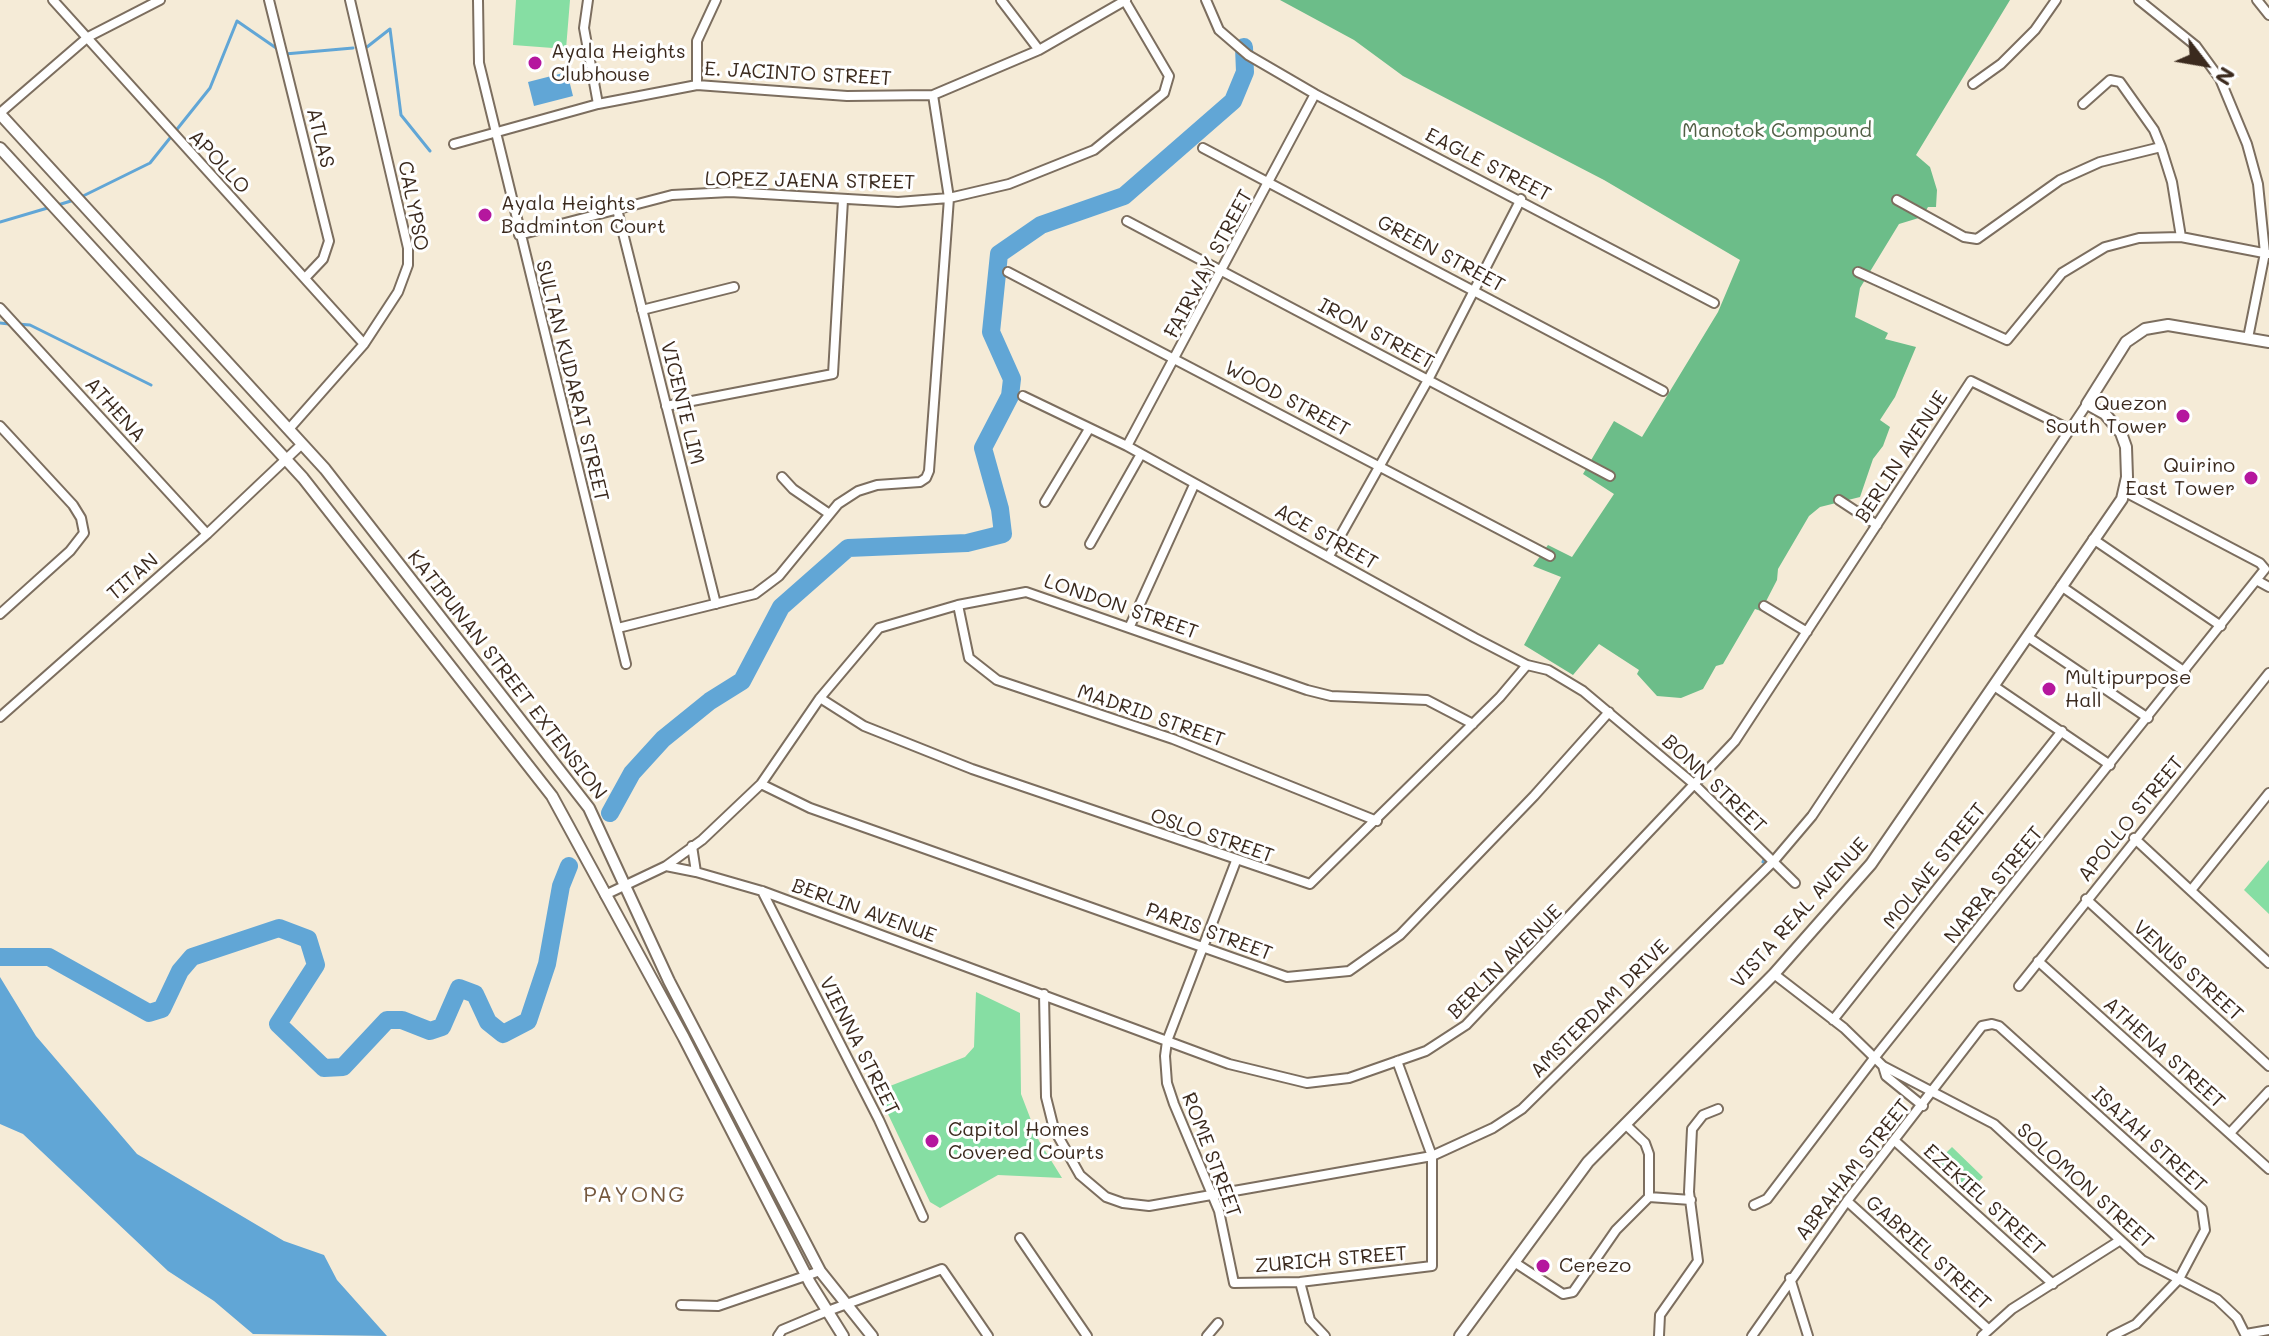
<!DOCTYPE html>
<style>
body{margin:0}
#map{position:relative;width:2269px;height:1336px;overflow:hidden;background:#f5ebd7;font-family:Mali,sans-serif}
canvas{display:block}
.north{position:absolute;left:2165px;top:24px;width:80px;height:80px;-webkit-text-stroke:6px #fff;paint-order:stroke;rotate:121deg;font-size:22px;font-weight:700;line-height:32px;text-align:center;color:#3b2a1e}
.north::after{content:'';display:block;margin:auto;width:28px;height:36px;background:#3b2a1e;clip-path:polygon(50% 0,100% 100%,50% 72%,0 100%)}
</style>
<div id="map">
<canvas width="2269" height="1336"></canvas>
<div class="north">N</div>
</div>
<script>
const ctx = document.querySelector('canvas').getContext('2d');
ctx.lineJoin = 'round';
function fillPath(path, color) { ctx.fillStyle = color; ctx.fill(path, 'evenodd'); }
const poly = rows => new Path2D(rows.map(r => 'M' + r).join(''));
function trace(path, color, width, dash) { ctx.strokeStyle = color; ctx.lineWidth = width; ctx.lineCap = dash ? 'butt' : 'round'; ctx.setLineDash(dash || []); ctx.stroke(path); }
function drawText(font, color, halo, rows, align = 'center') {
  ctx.font = font + ' Mali,sans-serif'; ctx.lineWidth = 6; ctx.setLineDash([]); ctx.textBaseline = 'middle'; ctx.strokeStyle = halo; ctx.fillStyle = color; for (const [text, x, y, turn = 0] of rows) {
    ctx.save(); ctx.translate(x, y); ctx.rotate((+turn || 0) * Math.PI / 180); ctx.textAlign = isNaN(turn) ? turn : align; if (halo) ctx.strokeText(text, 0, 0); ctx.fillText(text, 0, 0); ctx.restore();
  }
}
fillPath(poly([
 [516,0,570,0,566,49,513,45],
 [2269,860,2269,914,2244,890],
 [976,992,1020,1013,1021,1094,1039,1141,1062,1178,998,1175,940,1208,930,1202,877,1091,965,1057,974,1047],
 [1952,1147,1983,1177,1968,1194,1934,1165]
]), '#86dea3');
fillPath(poly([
 [1280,0,2010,0,1916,155,1930,167,1937,190,1936,207,1928,207,1922,217,1899,224,1860,288,1855,317,1888,333,1885,339,1916,347,1895,397,1880,420,1890,427,1883,446,1873,459,1860,497,1820,507,1809,516,1778,569,1777,580,1761,611,1755,609,1723,664,1716,666,1703,689,1681,698,1657,696,1637,674,1639,670,1599,644,1573,675,1524,645,1561,577,1533,566,1548,545,1572,557,1614,494,1583,474,1614,421,1642,437,1718,312,1740,260,1604,180,1403,76,1354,40]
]), '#6cbd89');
fillPath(poly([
 [567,72,573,96,534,106,528,82],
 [0,977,36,1036,137,1154,284,1241,324,1255,337,1280,387,1336,253,1334,214,1301,168,1271,23,1134,0,1124]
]), '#61a6d6');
trace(poly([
 [367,47,390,29,401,115,430,151],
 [285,54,353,48],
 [81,197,150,163,210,88,237,21,279,50],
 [58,205,74,200],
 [0,222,51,207],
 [0,323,9,324],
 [17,324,30,325,151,385],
 [1763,862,1764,860]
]), '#61a6d6', 3);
trace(poly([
 [610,813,632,773,663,739,710,701,742,681,781,607,848,548,967,543,1003,534,1000,509,983,448,1010,396,1012,379,991,332,999,254,1041,225,1124,196,1233,101,1245,72,1244,47],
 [0,957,49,957,149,1013,162,1009,180,971,192,957,279,928,308,939,316,965,278,1024,324,1068,343,1067,387,1020,402,1020,430,1031,442,1027,459,988,475,994,488,1022,503,1034,528,1021,547,964,561,886,569,866]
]), '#61a6d6', 18);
const minor = poly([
 [53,0,364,344],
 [269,0,329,241,323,259,305,278],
 [478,0,479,63,626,664],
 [588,0,584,28,598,104],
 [1001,0,1039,50],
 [1206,0,1219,30,1248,55,1315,94,1714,303],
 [2139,0,2196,46,2220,79,2247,144,2258,184,2265,253,2248,338],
 [2257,0,2269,15],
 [1973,84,2001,64,2035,30,2056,0],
 [697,85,697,41,716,0],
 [2083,104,2110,80,2120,82,2154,130,2161,147,2172,182,2181,237],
 [0,113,88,37,160,0],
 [454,144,598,104,697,85,847,96,933,95,1039,50,1126,0],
 [1203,148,1663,391],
 [1897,200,1964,237,1977,239,2060,180,2100,162,2161,147],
 [617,209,716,604],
 [1127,221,1610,476],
 [519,235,672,195,730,192,898,202,949,198,1009,184,1094,150,1164,93,1169,76,1125,1],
 [1008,272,1550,556],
 [1858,272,2007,340,2062,273,2105,247,2139,238,2181,237,2269,254],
 [0,308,207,534],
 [642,310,734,287],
 [1023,396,1127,446,1475,638,1527,665,1548,670,1583,691,1695,785,1795,883],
 [666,406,833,374,843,200],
 [0,426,73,505,81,518,84,533,70,551,0,614],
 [289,429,364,344,398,292,408,265,408,248,350,0],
 [1127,446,1315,94],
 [782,477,793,489,828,513],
 [1839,500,1877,525],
 [1045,502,1089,429],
 [2093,539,2221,626],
 [1090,544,1141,454],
 [1329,556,1428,380,1521,199],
 [2258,581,2269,587],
 [2061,586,2185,672],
 [958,605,969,658,997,680,1173,739,1377,821],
 [1764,606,1807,632],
 [1130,626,1194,485],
 [618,628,755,594,779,576,838,504,858,491,877,485,920,482,926,478,929,471,949,198,933,95],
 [2028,637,2148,718],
 [1994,686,2110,765],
 [820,698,864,726,972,769,1310,884,1500,697,1527,665],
 [0,717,207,534,302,444],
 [761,784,810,808,1287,977,1349,971,1400,935,1534,796,1609,712],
 [2134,838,2269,963],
 [692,846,696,872],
 [1236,861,1167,1041,1165,1056,1167,1083,1174,1104,1219,1211,1234,1283,1300,1282,1432,1266,1432,1156,1397,1061],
 [666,866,702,840,761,784,820,698,879,628,958,605,1026,592,1307,690,1331,696,1427,700,1473,724],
 [2192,889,2269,793],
 [762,891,879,1120,923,1217],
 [605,895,666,866,696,872,762,891,1229,1064,1307,1083,1349,1078,1426,1051,1466,1025,1735,741,1971,381,2071,430],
 [2086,899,2269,1066],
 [2038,961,2269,1169],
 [1774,974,1844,1028,1883,1066,1886,1076,1923,1106],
 [2019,986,2269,673],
 [1044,994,1046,1097,1054,1129,1080,1175,1106,1197,1123,1203,1149,1206,1432,1156,1493,1128,1522,1109,1773,862,1812,816,2087,404],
 [1833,1020,2062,731],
 [1883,1066,1994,1124,2142,1260,2217,1299,2237,1318,2246,1336],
 [2230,1133,2269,1091],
 [1895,1141,2053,1284],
 [1649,1197,1691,1200],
 [1847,1201,1988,1329],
 [1754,1205,1767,1199,1875,1057,2265,569,2260,563,2125,492],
 [1020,1238,1087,1336],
 [1514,1262,1563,1294,1573,1292,1616,1230,1649,1197,1649,1154,1645,1143,1625,1124],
 [1790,1278,1808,1336],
 [1300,1282,1310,1320,1325,1336],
 [681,1305,718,1306,820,1271],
 [2246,1334,2269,1330],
 [778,1336,782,1330,825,1312,942,1269,988,1336],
 [1207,1336,1218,1323],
 [1659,1336,1660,1315,1698,1261,1689,1192,1692,1129,1703,1115,1718,1109],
 [1752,1336,1847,1201,1982,1026,1992,1024,1999,1026,2202,1209,2205,1230,2179,1279,2136,1324,2112,1336],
 [1982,1336,2012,1309,2119,1241]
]);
const tertiary = poly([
 [0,114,325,469,589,808,669,981,820,1271,872,1336],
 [0,148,303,478,552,796,684,1038,810,1283,843,1336],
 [1460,1336,1588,1162,1774,974,1871,864,2122,499,2127,477,2126,447,2121,433,2105,414,2087,404,2126,342,2145,329,2168,325,2269,342]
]);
trace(minor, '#7c6e5f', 12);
trace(tertiary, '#7c6e5f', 14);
trace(minor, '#fff', 8);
trace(tertiary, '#fff', 10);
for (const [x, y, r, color] of [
 [535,63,8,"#b5179e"],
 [485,215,8,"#b5179e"],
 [2183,416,8,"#b5179e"],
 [2251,478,8,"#b5179e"],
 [2049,689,8,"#b5179e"],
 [932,1141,8,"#b5179e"],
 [1543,1266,8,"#b5179e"]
]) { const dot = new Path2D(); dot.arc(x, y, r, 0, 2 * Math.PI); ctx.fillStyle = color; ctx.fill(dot); trace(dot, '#fff', 3); }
drawText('20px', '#3b2a1e', '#fff', [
 ["Ayala Heights",551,52],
 ["Clubhouse",551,75],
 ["Ayala Heights",501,204],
 ["Badminton Court",501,227],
 ["Quezon",2167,404,"right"],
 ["South Tower",2167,427,"right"],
 ["Quirino",2235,466,"right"],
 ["East Tower",2235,489,"right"],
 ["Multipurpose",2065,678],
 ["Hall",2065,701],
 ["Capitol Homes",948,1130],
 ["Covered Courts",948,1153],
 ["Cerezo",1559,1266]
], 'left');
drawText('20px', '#3b2a1e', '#fff', [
 ["E. JACINTO STREET",798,74,3],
 ["ATLAS",320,138,76],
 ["APOLLO",219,162,47],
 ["EAGLE STREET",1488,165,27],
 ["LOPEZ JAENA STREET",810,181,1],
 ["CALYPSO",413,206,79],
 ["GREEN STREET",1441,254,28],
 ["FAIRWAY STREET",1209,264,-62],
 ["IRON STREET",1376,334,28],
 ["SULTAN KUDARAT STREET",572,381,76],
 ["WOOD STREET",1287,399,28],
 ["VICENTE LIM",682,403,76],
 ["ATHENA",115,410,48],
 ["BERLIN AVENUE",1902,457,-57],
 ["ACE STREET",1326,537,29],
 ["TITAN",133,577,-41],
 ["LONDON STREET",1121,607,19],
 ["KATIPUNAN STREET EXTENSION",507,675,52],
 ["MADRID STREET",1151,716,19],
 ["BONN STREET",1714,784,43],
 ["APOLLO STREET",2131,819,-51],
 ["OSLO STREET",1212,836,19],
 ["MOLAVE STREET",1935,866,-52],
 ["NARRA STREET",1994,885,-51],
 ["BERLIN AVENUE",864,911,20],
 ["VISTA REAL AVENUE",1800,913,-48],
 ["PARIS STREET",1209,932,20],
 ["BERLIN AVENUE",1505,962,-45],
 ["VENUS STREET",2188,971,42],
 ["AMSTERDAM DRIVE",1600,1009,-45],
 ["VIENNA STREET",859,1046,63],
 ["ATHENA STREET",2164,1053,42],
 ["ISAIAH STREET",2149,1140,42],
 ["ROME STREET",1211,1155,69],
 ["ABRAHAM STREET",1853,1170,-52],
 ["SOLOMON STREET",2085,1186,42],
 ["EZEKIEL STREET",1984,1200,42],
 ["GABRIEL STREET",1928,1253,42],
 ["ZURICH STREET",1331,1260,-5]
]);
drawText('20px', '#526046', '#fff', [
 ["Manotok Compound",1777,131]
]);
ctx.letterSpacing = '2px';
drawText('22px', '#75583e', '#fff', [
 ["PAYONG",635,1195]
]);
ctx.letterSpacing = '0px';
</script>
